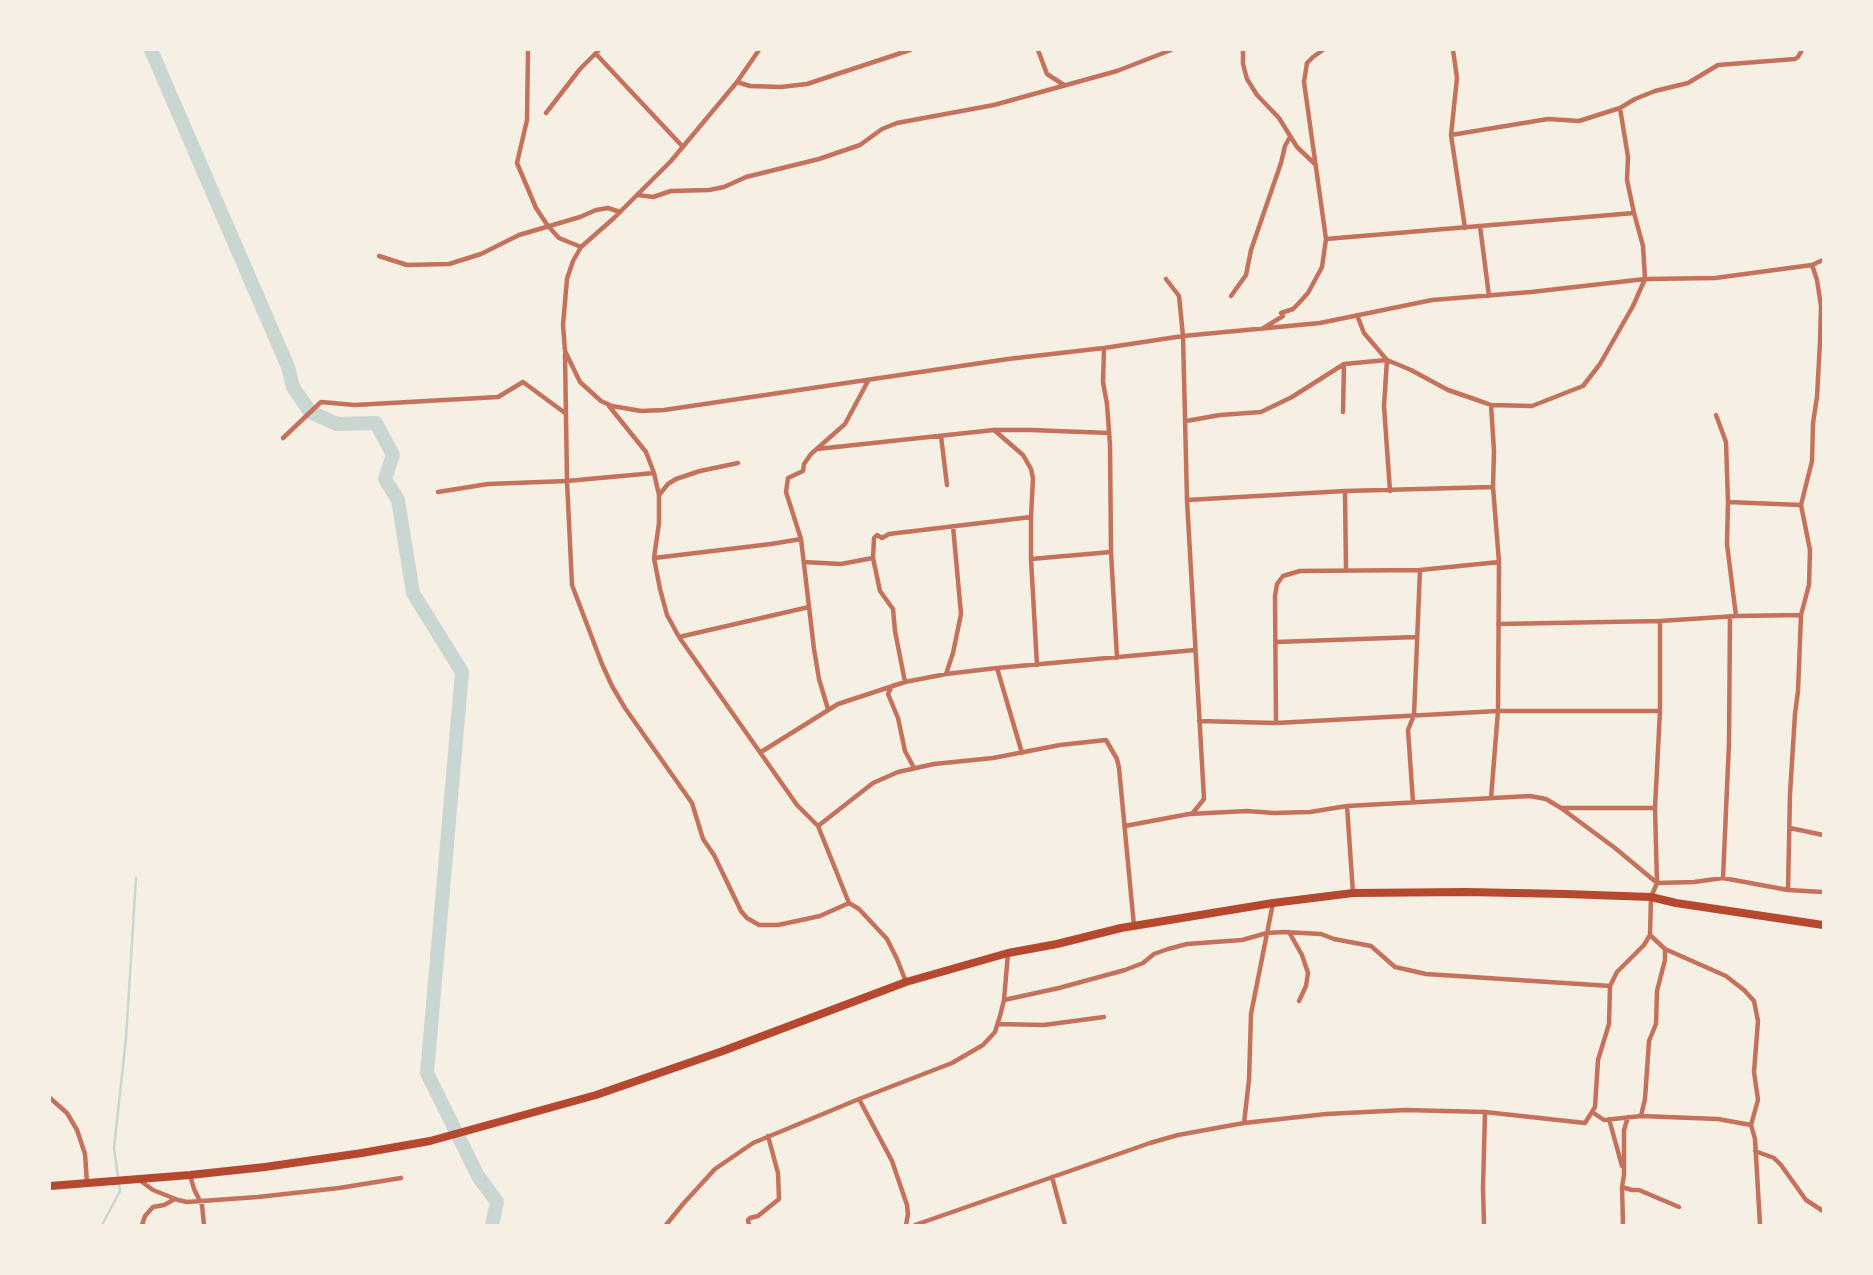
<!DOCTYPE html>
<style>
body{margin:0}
#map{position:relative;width:1873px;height:1275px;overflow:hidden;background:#f6efe4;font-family:"Space Grotesk",sans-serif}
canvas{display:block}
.frame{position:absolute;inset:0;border:51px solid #f6efe4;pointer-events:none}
</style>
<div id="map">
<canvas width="1873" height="1275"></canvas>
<div class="frame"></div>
</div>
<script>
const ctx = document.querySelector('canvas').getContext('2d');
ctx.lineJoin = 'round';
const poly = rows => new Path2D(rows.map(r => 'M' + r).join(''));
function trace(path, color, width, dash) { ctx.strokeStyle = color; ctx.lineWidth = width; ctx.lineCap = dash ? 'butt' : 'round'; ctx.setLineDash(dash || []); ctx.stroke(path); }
trace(poly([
 [102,1225,120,1191,114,1148,126,1038,136,878]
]), '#c9d6d2', 2.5);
trace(poly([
 [151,50,288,367,293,387,310,412,337,424,376,423,393,455,385,479,398,500,413,593,462,672,427,1073,478,1176,497,1202,492,1225]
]), '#c9d6d2', 14);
trace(poly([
 [528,50,527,120,517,163,536,208,548,226,559,238,581,247],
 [759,50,737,82,671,161,614,218,581,247,573,261,567,279,563,325,565,351,580,382,601,401,612,406,641,411,664,410,1008,359,1104,348,1183,336,1320,323,1432,300,1531,292,1645,279,1715,278,1812,265,1823,260],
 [1038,50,1047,74,1064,85],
 [1243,50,1243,64,1247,79,1257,95,1279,118,1297,147,1316,165],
 [1453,50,1457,78,1451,135,1465,228],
 [596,54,683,147],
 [737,82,750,86,781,87,807,84,910,50],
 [546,113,580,69,599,50],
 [1451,135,1548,119,1579,121,1620,108,1635,99,1655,91,1688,83,1718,65,1795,59,1798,57,1802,50],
 [638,195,653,197,671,191,709,190,724,187,746,177,819,159,860,145,882,129,897,123,994,105,1117,71,1171,50],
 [1480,226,1634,213],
 [1326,239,1480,226,1489,296],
 [379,256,407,265,449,264,481,254,519,235,580,217,596,210,608,208,620,212],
 [1166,279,1179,296,1183,336,1187,500,1204,799,1192,814],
 [1231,296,1246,275,1251,250,1281,163,1285,146,1290,137],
 [1357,315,1364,333,1387,360,1411,370,1448,390,1477,400,1491,405,1532,406,1583,386,1600,364,1633,306,1645,279,1643,246,1634,213,1627,180,1628,157,1620,108],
 [1262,329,1283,316,1281,313,1293,309,1298,304,1308,293,1322,267,1326,239,1304,82,1307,63,1313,57,1323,50],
 [1104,348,1103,382,1107,404,1110,445,1111,552,1117,658],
 [565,354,567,481,572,585,602,664,612,686,625,708,692,803,703,839,714,855,741,911,747,918,759,925,778,925,820,916,849,903],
 [1491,405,1494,451,1493,487],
 [609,406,646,452,654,473,659,495,659,523,654,558,660,589,667,615,679,637,797,805,818,826,849,903,859,909,887,939,897,959,906,982],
 [1343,412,1344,364,1387,360,1384,406,1390,491],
 [1716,415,1726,442,1728,502,1727,544,1736,616],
 [1186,421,1220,415,1261,412,1292,397,1344,364],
 [994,430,1023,455,1031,469,1033,478,1031,517,1031,559,1037,665],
 [941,436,947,485],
 [283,438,321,402,355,405,498,397,523,382,565,413],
 [817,449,994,430,1031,430,1109,433],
 [1345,491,1346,570],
 [438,492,488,484,567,481,654,473],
 [659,495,668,484,676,479,700,471,738,463],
 [1187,500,1345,491,1493,487,1499,562,1498,711,1491,798],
 [1728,502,1801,505],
 [654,558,771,544,801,539],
 [1031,559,1111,552],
 [804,562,841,564,873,558],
 [1498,624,1660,621,1736,616,1801,615],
 [679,637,809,607],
 [1276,642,1417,637],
 [997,668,1022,753],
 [946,674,953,653,961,614,953,526],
 [905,682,895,631,893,609,880,591,873,558,874,538,877,535,882,538,889,534,1031,517],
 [892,686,888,694,898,718,905,751,914,768],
 [828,709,819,679,814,649,801,539,786,492,788,478,803,471,804,464,811,454,845,424,868,381],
 [1199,721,1276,723,1498,711,1660,711],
 [1276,723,1275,596,1277,584,1283,576,1300,571,1420,570,1499,562],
 [761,752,838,704,905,682,946,674,997,668,1195,650],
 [1413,802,1408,730,1414,715,1420,570],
 [1347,806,1353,893],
 [1561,808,1655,808],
 [818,826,873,783,898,772,934,764,993,758,1060,745,1106,740,1117,759,1119,768,1134,926],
 [1125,826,1189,814,1247,811,1274,813,1310,812,1347,806,1530,796,1546,799,1561,808,1615,848,1657,883,1694,882,1723,878,1788,890,1790,794,1795,714,1798,691,1801,615,1809,585,1810,550,1801,505,1812,461,1813,423,1817,397,1820,342,1821,306,1817,280,1812,265],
 [1790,828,1823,835],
 [1723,878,1729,743,1730,617],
 [1788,890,1823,892],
 [1289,932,1302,955,1308,973,1306,986,1299,1001],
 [1650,935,1665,949,1726,976,1744,990,1754,1001,1758,1021,1754,1072,1758,1100,1751,1125,1755,1139,1760,1225],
 [1004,1000,1059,988,1125,970,1143,963,1154,954,1168,949,1187,944,1242,940,1267,933,1284,932,1321,934,1334,939,1371,946,1395,967,1426,974,1610,986],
 [998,1024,1044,1025,1104,1017],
 [50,1098,67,1113,77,1130,85,1154,87,1183],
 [859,1099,892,1161,907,1205,908,1214,906,1225],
 [1592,1112,1604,1120,1641,1116,1718,1119,1751,1125],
 [1641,1116,1645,1099,1649,1041,1656,1024,1657,991,1665,960,1665,949],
 [1609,1119,1622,1166],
 [1244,1123,1249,1080,1251,1014,1273,903],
 [1755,1151,1774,1158,1781,1165,1806,1200,1823,1211],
 [190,1175,194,1189,202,1205,204,1225],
 [1052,1177,1065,1225],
 [138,1179,153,1190,178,1200,187,1202,258,1197,339,1188,401,1178],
 [1622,1187,1632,1190,1639,1190,1679,1207],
 [142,1225,145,1216,153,1207,164,1205,175,1199],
 [666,1225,683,1204,715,1169,753,1143,859,1099,952,1063,983,1045,995,1032,1000,1016,1004,1000,1008,953],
 [749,1225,748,1220,750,1218,758,1216,779,1199,778,1173,768,1136],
 [915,1225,1150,1143,1178,1135,1244,1123,1326,1114,1406,1110,1485,1112,1585,1123,1595,1107,1598,1060,1609,1024,1610,986,1617,972,1644,945,1650,935,1651,897,1657,883,1655,808,1660,711,1660,621],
 [1484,1225,1483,1188,1485,1112],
 [1623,1225,1622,1187,1624,1175,1624,1130,1628,1117]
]), '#c5725c', 4.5);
trace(poly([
 [50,1186,190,1175,265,1167,362,1153,430,1141,596,1095,720,1052,906,982,1008,953,1057,944,1121,928,1273,903,1353,893,1466,892,1566,894,1651,897,1676,903,1823,925]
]), '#b5482f', 8);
</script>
